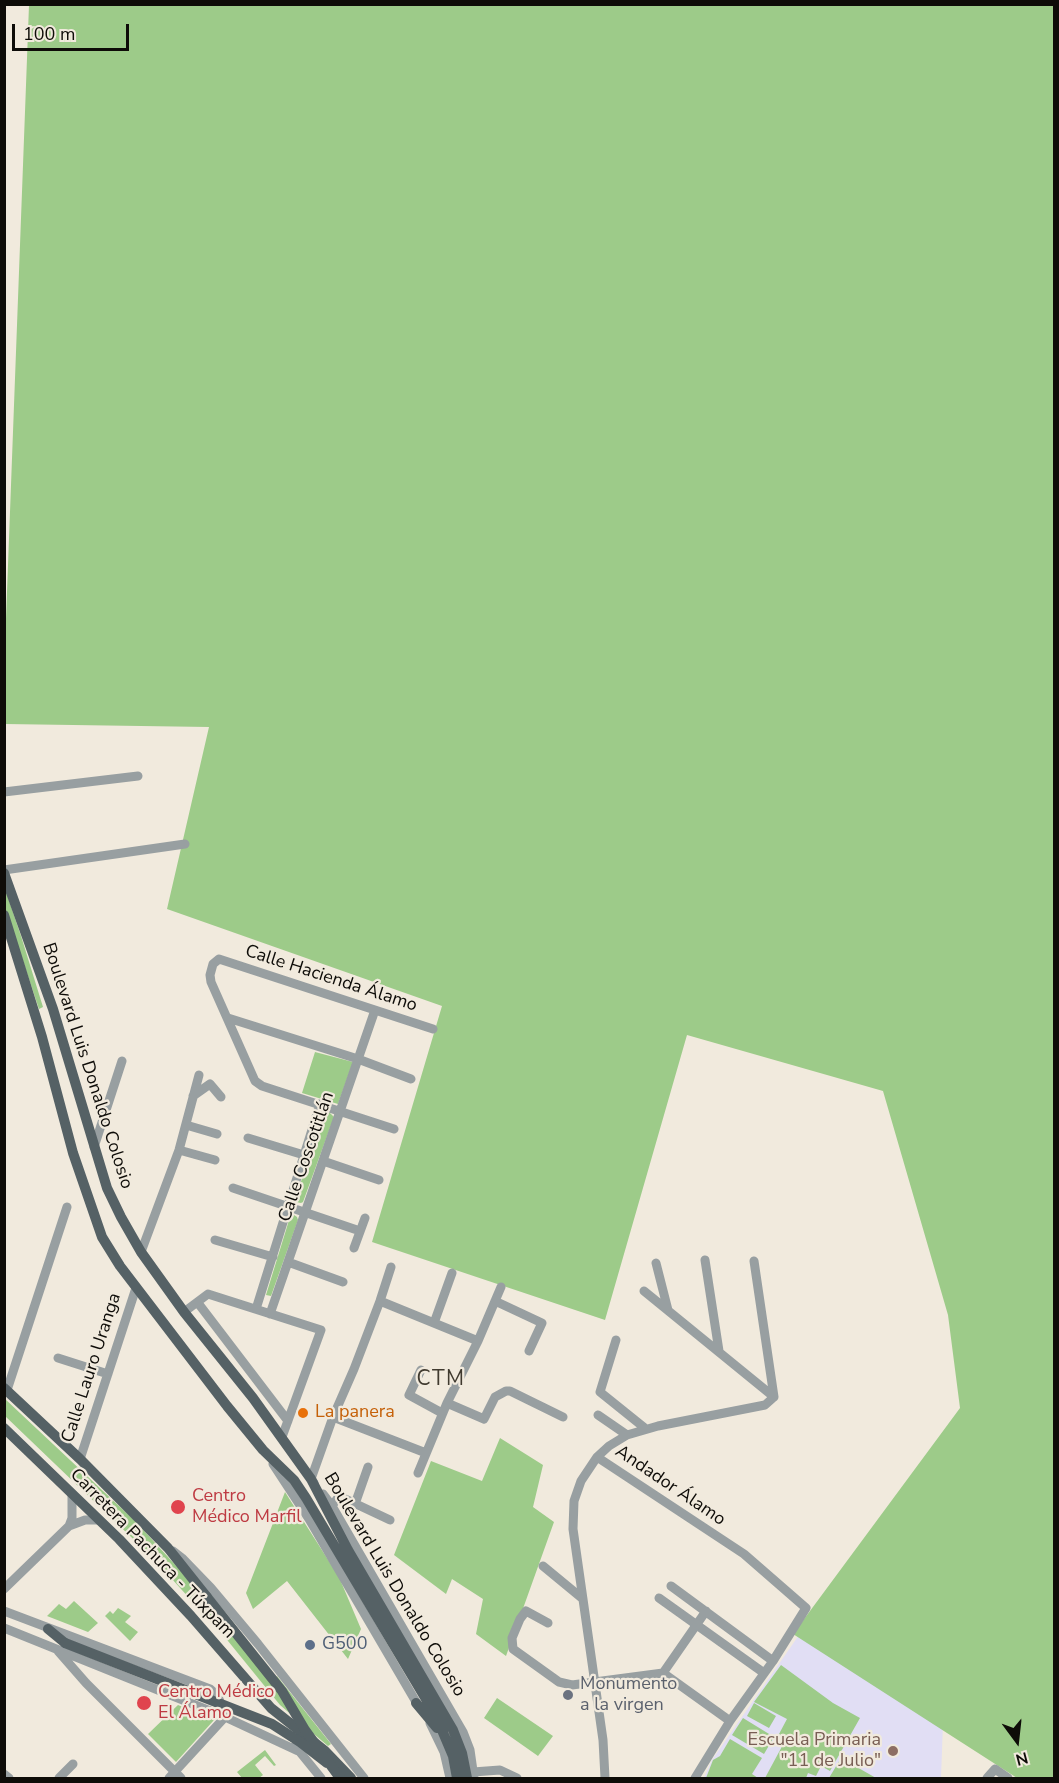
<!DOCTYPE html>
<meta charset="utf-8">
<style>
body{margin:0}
#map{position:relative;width:1059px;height:1783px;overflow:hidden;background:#f1eadd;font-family:"Nunito Sans",sans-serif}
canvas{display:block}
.frame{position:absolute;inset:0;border:6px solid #0e0c08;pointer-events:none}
.north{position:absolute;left:987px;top:1711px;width:60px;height:60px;-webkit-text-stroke:4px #f1eadd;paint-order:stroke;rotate:165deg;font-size:16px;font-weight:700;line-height:24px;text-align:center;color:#0e0c08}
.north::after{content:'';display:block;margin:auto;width:21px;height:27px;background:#0e0c08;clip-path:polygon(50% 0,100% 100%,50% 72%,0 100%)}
.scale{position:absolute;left:12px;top:24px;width:117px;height:27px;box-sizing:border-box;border:3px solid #0e0c08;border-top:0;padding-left:8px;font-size:18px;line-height:21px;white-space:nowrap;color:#0e0c08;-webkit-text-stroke:4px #f1eadd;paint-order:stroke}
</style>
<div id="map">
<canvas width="1059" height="1783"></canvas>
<div class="frame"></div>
<div class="north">N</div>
<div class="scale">100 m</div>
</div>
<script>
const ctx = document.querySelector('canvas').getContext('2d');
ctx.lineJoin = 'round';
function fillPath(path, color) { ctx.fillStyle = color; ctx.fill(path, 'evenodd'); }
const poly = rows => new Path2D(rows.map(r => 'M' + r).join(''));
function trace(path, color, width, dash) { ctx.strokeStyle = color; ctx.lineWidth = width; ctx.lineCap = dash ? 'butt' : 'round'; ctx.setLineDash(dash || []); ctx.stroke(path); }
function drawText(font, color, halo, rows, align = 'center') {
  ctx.font = font + ' "Nunito Sans",sans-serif'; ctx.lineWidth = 4.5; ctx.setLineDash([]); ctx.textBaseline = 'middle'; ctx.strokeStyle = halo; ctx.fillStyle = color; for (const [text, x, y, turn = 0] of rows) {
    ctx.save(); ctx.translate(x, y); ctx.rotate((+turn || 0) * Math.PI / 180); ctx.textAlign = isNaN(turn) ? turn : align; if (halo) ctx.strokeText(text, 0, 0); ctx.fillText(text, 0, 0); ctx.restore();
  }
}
fillPath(poly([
 [806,1625,943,1723,941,1778,704,1778,712,1760]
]), '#e1def4');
fillPath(poly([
 [29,5,1054,5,1054,1778,1017,1778,793,1634,960,1408,948,1315,883,1091,687,1035,605,1320,372,1242,442,1006,167,909,209,727,5,724,5,645],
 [4,886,21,936,43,1007,39,1009,5,907],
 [315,1052,353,1062,338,1104,302,1093],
 [322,1113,330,1113,334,1117,303,1202,301,1203,296,1202,296,1198],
 [294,1215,297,1217,298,1220,271,1296,266,1295,290,1217],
 [4,1398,136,1522,179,1569,271,1682,277,1676,331,1744,328,1746,280,1705,228,1641,153,1558,5,1416],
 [500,1438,543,1465,533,1507,554,1522,506,1656,476,1634,483,1599,452,1579,446,1594,394,1555,431,1461,482,1481],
 [285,1492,339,1577,361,1629,348,1659,287,1581,253,1609,246,1593],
 [74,1601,98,1623,88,1632,47,1616,59,1604,66,1609],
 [118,1608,131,1616,125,1622,138,1632,130,1641,105,1616,110,1611,113,1614],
 [781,1665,833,1703,860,1718,830,1771,821,1766,816,1776,808,1773,806,1778,765,1778,786,1739,779,1734,787,1719,754,1702],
 [497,1698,553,1736,538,1756,484,1718],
 [754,1703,776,1716,769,1728,747,1716],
 [178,1705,214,1720,176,1762,148,1734],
 [743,1718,774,1737,764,1754,732,1735],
 [730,1739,762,1758,752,1774,758,1778,706,1778,713,1760,720,1756],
 [265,1750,276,1765,274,1766,265,1756,255,1765,263,1775,259,1778,242,1778,237,1772],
 [841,1758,876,1778,829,1778]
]), '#9dcb89');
trace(poly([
 [4,792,138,776],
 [4,870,185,844],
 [228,1018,358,1059,411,1079],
 [193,1096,210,1084,221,1097],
 [186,1125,217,1134],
 [394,1129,262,1086,255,1081,211,982,210,975,213,964,219,959,433,1029],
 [248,1138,304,1155],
 [94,1147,122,1061],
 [179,1150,215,1160],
 [323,1161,379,1180],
 [233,1188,360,1231],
 [215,1240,273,1257],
 [354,1248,365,1218],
 [141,1252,179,1150,199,1075],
 [705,1260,719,1351],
 [754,1261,774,1397],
 [288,1262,343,1282],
 [656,1263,668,1310],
 [644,1291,774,1397],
 [380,1301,478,1341],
 [495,1301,542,1323,529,1351],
 [198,1303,288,1421],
 [256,1309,320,1104],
 [184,1312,208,1294,321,1330,282,1437],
 [270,1314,375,1010],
 [434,1323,452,1273],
 [616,1340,600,1392,646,1429],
 [58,1358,108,1374],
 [421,1370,409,1395,442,1413],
 [7,1390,67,1207],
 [447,1403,484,1419,495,1397,506,1391,510,1391,563,1417],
 [598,1415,627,1435],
 [333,1417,426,1453],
 [597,1457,744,1554,806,1608,773,1661,730,1721,695,1778],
 [80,1459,136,1288],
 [273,1464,309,1519,419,1707],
 [418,1473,447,1403,478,1341,501,1287],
 [314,1483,311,1479,333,1417,354,1369,380,1301,391,1267],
 [323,1494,332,1506,463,1732,470,1750,474,1778],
 [355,1504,368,1467],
 [332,1506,339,1496,390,1520],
 [69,1526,72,1518,72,1494],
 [173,1551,182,1558,211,1588,258,1644,364,1778],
 [543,1566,583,1599],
 [671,1586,773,1661],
 [4,1589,69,1526,85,1520,98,1520],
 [659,1598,764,1673],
 [4,1611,210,1689,218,1696,225,1717,169,1778],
 [548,1623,526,1611,520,1619,512,1638,513,1649,559,1682,572,1685,663,1673,730,1721],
 [4,1628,225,1717,298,1751],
 [58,1651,86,1683,181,1778],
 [663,1673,706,1611],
 [430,1723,444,1752,450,1778],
 [295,1746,321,1778],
 [995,1769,1008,1778],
 [473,1772,500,1770,517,1778],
 [4,1774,9,1778],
 [59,1778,73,1764],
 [605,1778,603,1740,573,1529,574,1501,581,1481,597,1457,609,1446,627,1435,658,1426,765,1405,774,1397],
 [987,1778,995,1769]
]), '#989fa1', 9);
trace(poly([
 [4,873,53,1009,107,1188,121,1217,141,1252,184,1312,253,1398,311,1479,348,1550,453,1730,462,1753,467,1778],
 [4,915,42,1037,73,1153,102,1237,120,1266,227,1406,263,1450,294,1480,306,1498,436,1716,453,1756,457,1778],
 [4,1388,80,1459,168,1548,207,1597],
 [4,1428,119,1539,191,1616,271,1708,325,1751,351,1778],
 [48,1629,65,1643],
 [416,1703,437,1728]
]), '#556165', 10);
trace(poly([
 [207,1597,282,1691,305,1730,340,1778],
 [65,1643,272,1724,300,1742,327,1763]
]), '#556165', 10);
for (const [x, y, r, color] of [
 [303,1413,6,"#e8710a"],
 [178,1507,8,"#e0444e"],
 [310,1645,6,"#5c6f8a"],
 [568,1695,6,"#6b7280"],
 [144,1703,8,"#e0444e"],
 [893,1751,6,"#8d6e63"]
]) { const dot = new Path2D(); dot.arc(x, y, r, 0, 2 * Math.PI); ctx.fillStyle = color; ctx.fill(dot); trace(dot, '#f1eadd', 2); }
drawText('18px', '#0e0c08', '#f1eadd', [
 ["Calle Hacienda Álamo",331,979,18],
 ["Boulevard Luis Donaldo Colosio",87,1066,72],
 ["Calle Coscotitlán",307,1157,-71],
 ["Calle Lauro Uranga",92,1368,-72],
 ["Andador Álamo",670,1486,34],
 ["Carretera Pachuca - Túxpam",152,1554,46],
 ["Boulevard Luis Donaldo Colosio",394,1585,59]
]);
drawText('18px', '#c56008', '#f1eadd', [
 ["La panera",315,1413]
], 'left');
drawText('18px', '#be3a42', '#f1eadd', [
 ["Centro",192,1497],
 ["Médico Marfil",192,1518],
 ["Centro Médico",158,1693],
 ["El Álamo",158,1714]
], 'left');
drawText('18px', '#4e5e75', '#f1eadd', [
 ["G500",322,1645]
], 'left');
drawText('18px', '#5b616d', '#f1eadd', [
 ["Monumento",580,1685],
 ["a la virgen",580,1706]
], 'left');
drawText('18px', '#785e54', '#f1eadd', [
 ["Escuela Primaria",881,1741],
 ["\"11 de Julio\"",881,1762]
], 'right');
ctx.letterSpacing = '1.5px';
drawText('21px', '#403a2f', '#f1eadd', [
 ["CTM",441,1380]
]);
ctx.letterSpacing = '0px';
</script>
